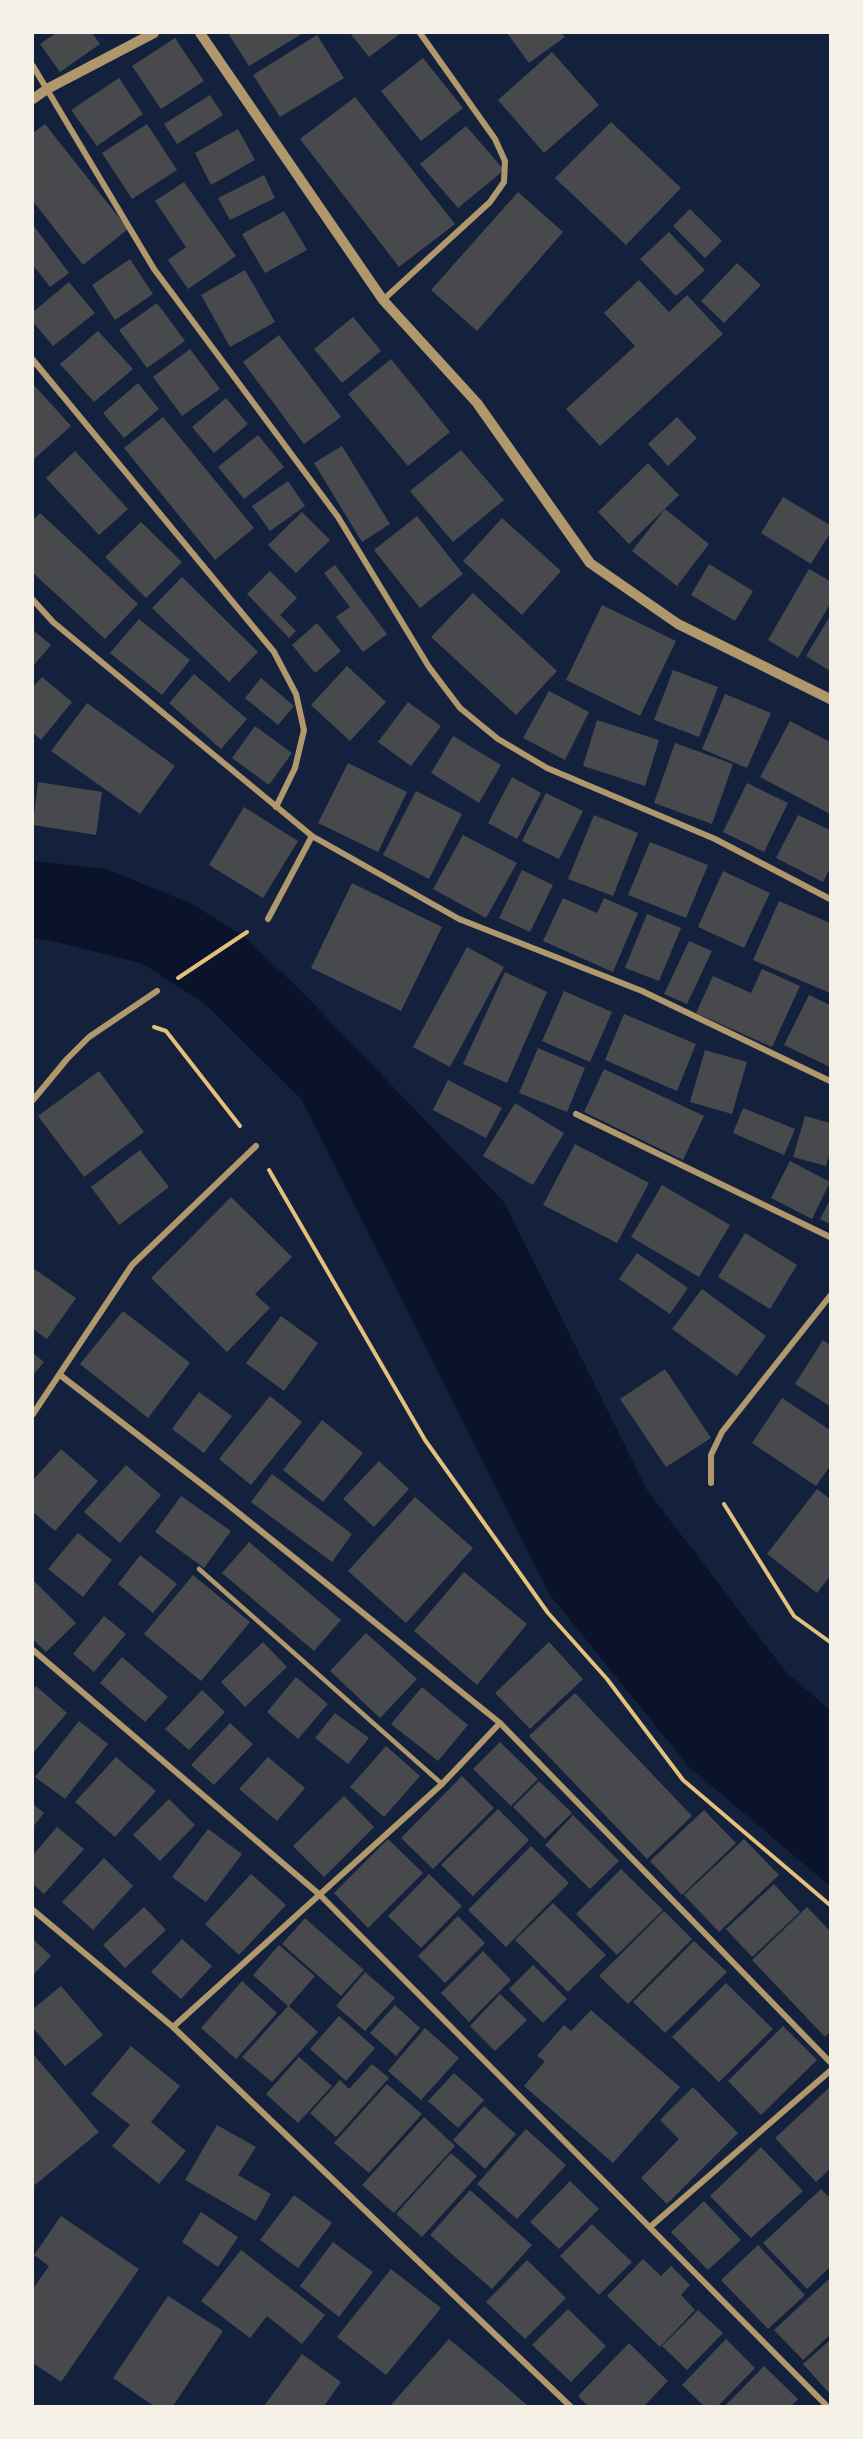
<!DOCTYPE html>
<style>
body{margin:0}
#map{position:relative;width:863px;height:2439px;overflow:hidden;background:#14213d;font-family:Poppins,sans-serif}
canvas{display:block}
.frame{position:absolute;inset:0;border:34px solid #f6f1e7;pointer-events:none}
</style>
<div id="map">
<canvas width="863" height="2439"></canvas>
<div class="frame"></div>
</div>
<script>
const ctx = document.querySelector('canvas').getContext('2d');
ctx.lineJoin = 'round';
function fillPath(path, color) { ctx.fillStyle = color; ctx.fill(path, 'evenodd'); }
const poly = rows => new Path2D(rows.map(r => 'M' + r).join(''));
function trace(path, color, width, dash) { ctx.strokeStyle = color; ctx.lineWidth = width; ctx.lineCap = dash ? 'butt' : 'round'; ctx.setLineDash(dash || []); ctx.stroke(path); }
fillPath(poly([
 [33,861,106,869,192,904,246,938,301,991,504,1202,647,1490,786,1672,830,1710,830,1886,689,1767,550,1595,301,1099,205,1004,143,964,49,940,33,939]
]), '#0b132b');
fillPath(poly([
 [56,33,92,33,100,44,60,72,40,44],
 [228,33,303,33,249,66],
 [350,33,401,33,369,57],
 [507,33,561,33,565,37,529,63],
 [317,35,344,78,280,117,253,75],
 [175,38,204,81,161,109,132,66],
 [552,52,599,105,544,153,498,100],
 [423,58,463,108,421,141,381,91],
 [119,78,143,114,97,146,71,110],
 [210,95,223,115,177,144,164,124],
 [355,97,455,224,399,267,300,139],
 [611,122,681,188,626,245,555,178],
 [45,124,128,229,83,265,33,201,33,133],
 [147,124,177,170,132,199,102,153],
 [466,126,504,170,458,208,420,164],
 [238,129,255,160,211,185,195,153],
 [264,175,275,198,230,220,218,198],
 [184,182,236,256,188,289,168,260,186,247,155,201],
 [518,192,563,232,477,331,431,290],
 [690,209,722,241,705,258,673,226],
 [284,211,307,250,265,273,242,234],
 [33,225,69,273,50,287,33,265],
 [669,232,705,270,676,296,640,259],
 [130,259,153,294,115,320,92,285],
 [737,263,761,285,724,323,701,301],
 [245,270,275,322,230,347,201,295],
 [639,280,669,312,687,295,723,334,600,446,566,409,635,346,604,313],
 [69,282,95,313,53,346,33,322,33,312],
 [157,303,185,341,147,368,119,330],
 [353,317,381,351,342,383,314,349],
 [98,331,133,369,94,402,60,364],
 [279,335,341,417,304,444,243,362],
 [190,349,220,389,182,416,153,377],
 [391,359,450,432,408,466,348,394],
 [138,383,159,409,124,438,103,413],
 [33,384,71,426,33,460],
 [226,398,248,424,214,453,192,427],
 [163,417,254,528,215,560,124,448],
 [677,417,697,438,668,466,648,444],
 [258,435,284,467,244,499,218,467],
 [342,446,390,524,362,542,314,463],
 [461,450,504,500,453,542,410,491],
 [75,451,128,509,99,535,46,478],
 [648,463,679,495,629,544,598,512],
 [288,481,305,506,270,531,252,506],
 [783,497,830,525,830,533,811,564,761,533],
 [665,509,709,544,677,586,632,551],
 [302,512,330,540,296,573,268,545],
 [40,513,138,604,105,639,33,573,33,520],
 [417,516,463,574,420,608,374,550],
 [502,518,561,571,522,615,463,561],
 [141,522,182,562,146,598,105,557],
 [709,564,753,591,735,621,691,595],
 [335,565,387,634,363,652,336,617,350,607,324,573],
 [809,569,830,581,830,604,798,658,768,640],
 [270,571,297,598,280,615,296,631,289,638,247,594],
 [182,577,258,652,229,682,152,608],
 [473,593,557,671,516,715,431,637],
 [602,605,676,641,640,716,566,680],
 [830,616,830,671,806,656],
 [139,619,190,660,162,695,110,653],
 [317,623,341,651,315,673,292,645],
 [33,630,51,645,33,666],
 [347,666,386,702,350,741,311,705],
 [673,670,718,687,699,737,654,720],
 [194,674,247,719,221,749,169,703],
 [42,677,72,702,41,740,33,733,33,687],
 [261,678,294,706,278,725,245,698],
 [549,691,589,712,565,760,523,738],
 [725,694,771,713,747,768,702,749],
 [408,702,441,726,411,766,378,742],
 [87,703,175,766,140,814,51,751],
 [597,720,659,740,645,786,583,766],
 [790,721,830,742,830,814,760,777],
 [255,726,292,753,269,785,232,758],
 [453,736,501,765,479,803,431,773],
 [675,743,733,764,712,824,654,803],
 [348,763,407,792,378,852,318,823],
 [512,777,541,793,517,839,488,823],
 [38,782,102,792,96,835,33,825],
 [747,783,788,803,764,852,723,832],
 [416,791,462,814,429,879,383,855],
 [546,793,583,811,559,859,522,841],
 [244,807,298,841,263,898,209,865],
 [594,815,638,833,613,896,568,879],
 [798,815,830,830,830,868,823,882,776,858],
 [463,835,517,863,486,918,433,889],
 [650,842,708,865,686,918,628,895],
 [522,870,553,885,530,932,499,918],
 [723,871,770,893,744,948,698,927],
 [352,883,442,927,401,1011,311,968],
 [563,898,597,913,604,898,638,913,613,972,543,941],
 [779,901,830,923,830,993,753,960],
 [647,914,681,928,659,981,625,968],
 [689,941,712,951,687,1004,664,994],
 [467,947,504,967,450,1067,413,1047],
 [762,969,800,986,772,1047,696,1013,713,976,751,993],
 [505,972,547,992,507,1083,463,1064],
 [564,991,612,1012,590,1062,542,1041],
 [809,995,830,1005,830,1067,784,1045],
 [624,1014,696,1044,677,1091,605,1060],
 [538,1048,585,1068,567,1112,519,1093],
 [705,1050,747,1062,732,1114,690,1102],
 [604,1069,704,1116,683,1160,584,1112],
 [99,1071,144,1132,84,1177,38,1116],
 [448,1080,502,1108,486,1138,433,1110],
 [515,1103,564,1133,533,1185,483,1156],
 [743,1108,795,1129,784,1155,733,1133],
 [805,1116,830,1123,830,1152,826,1166,793,1157],
 [575,1144,649,1183,617,1243,543,1205],
 [140,1150,169,1187,119,1225,91,1187],
 [790,1161,830,1182,812,1219,771,1198],
 [662,1185,730,1225,699,1277,631,1237],
 [231,1197,292,1257,255,1294,270,1308,227,1352,151,1278],
 [830,1200,830,1224,820,1219],
 [745,1233,797,1265,770,1309,718,1277],
 [637,1253,688,1288,670,1314,619,1279],
 [33,1268,76,1298,47,1339,33,1329],
 [702,1289,766,1336,737,1376,672,1329],
 [123,1311,190,1363,148,1418,80,1364],
 [281,1316,318,1343,284,1391,246,1363],
 [823,1340,830,1345,830,1406,795,1384],
 [33,1353,44,1362,33,1375],
 [665,1369,711,1438,666,1467,620,1399],
 [199,1392,232,1416,204,1453,172,1429],
 [270,1396,302,1422,251,1485,219,1459],
 [782,1398,830,1430,830,1466,816,1486,752,1443],
 [322,1420,363,1453,323,1502,283,1470],
 [61,1449,98,1481,55,1531,33,1512,33,1480],
 [379,1461,409,1489,374,1527,343,1499],
 [126,1465,161,1495,120,1543,84,1512],
 [272,1474,352,1534,332,1562,251,1502],
 [817,1489,830,1499,830,1576,817,1593,767,1554],
 [181,1496,231,1531,204,1568,155,1532],
 [415,1497,473,1548,406,1623,348,1571],
 [78,1533,112,1560,83,1597,48,1569],
 [249,1542,341,1620,314,1651,222,1573],
 [140,1555,177,1584,153,1613,118,1584],
 [464,1572,527,1624,477,1685,414,1631],
 [193,1575,250,1622,201,1681,144,1634],
 [33,1580,76,1623,46,1652,33,1639],
 [104,1616,126,1634,94,1672,73,1654],
 [366,1633,417,1679,380,1718,330,1671],
 [263,1642,287,1667,245,1707,221,1682],
 [549,1642,583,1679,530,1729,495,1693],
 [122,1657,168,1697,145,1722,100,1683],
 [296,1677,328,1704,298,1739,267,1712],
 [36,1686,67,1713,33,1753,33,1690],
 [422,1687,468,1725,438,1761,391,1724],
 [202,1690,225,1712,189,1750,165,1729],
 [575,1693,692,1816,647,1859,529,1736],
 [335,1713,369,1738,348,1764,315,1738],
 [79,1721,108,1744,65,1799,35,1777],
 [230,1723,253,1744,214,1785,191,1765],
 [500,1742,538,1779,511,1806,473,1769],
 [386,1746,420,1776,384,1817,350,1787],
 [116,1757,156,1791,115,1837,75,1802],
 [268,1757,305,1788,277,1821,239,1789],
 [462,1776,494,1808,433,1869,401,1838],
 [539,1781,572,1813,545,1839,513,1807],
 [344,1796,374,1827,324,1877,293,1846],
 [169,1799,195,1825,160,1861,133,1835],
 [33,1804,44,1813,33,1827],
 [498,1809,529,1840,473,1896,441,1865],
 [704,1810,736,1843,682,1895,650,1861],
 [573,1815,619,1861,590,1889,545,1845],
 [57,1827,84,1849,44,1894,33,1884,33,1855],
 [208,1829,242,1854,206,1902,172,1877],
 [388,1839,423,1873,368,1928,334,1893],
 [744,1839,779,1875,719,1932,684,1895],
 [531,1846,569,1883,506,1947,468,1910],
 [104,1858,133,1886,93,1930,62,1902],
 [621,1869,663,1910,617,1955,576,1914],
 [251,1874,286,1905,239,1955,205,1924],
 [429,1874,462,1906,421,1948,388,1916],
 [774,1884,800,1912,752,1957,726,1929],
 [553,1903,606,1955,568,1992,515,1940],
 [144,1907,166,1930,125,1968,103,1945],
 [807,1907,830,1931,830,2032,825,2037,752,1960],
 [664,1911,692,1939,628,2004,599,1976],
 [458,1916,485,1943,445,1983,418,1956],
 [305,1918,364,1970,341,1996,282,1944],
 [33,1939,51,1956,33,1975],
 [182,1939,212,1966,181,1999,151,1972],
 [694,1941,727,1972,665,2033,633,2002],
 [279,1945,315,1976,289,2006,318,2032,272,2082,242,2057,288,2006,253,1975],
 [483,1951,511,1980,469,2022,441,1993],
 [533,1965,567,1999,543,2023,509,1989],
 [365,1972,395,1998,365,2031,336,2006],
 [242,1981,277,2013,236,2059,201,2028],
 [726,1983,773,2029,719,2082,672,2037],
 [61,1986,103,2035,65,2066,33,2028,33,2009],
 [500,1994,527,2020,495,2051,470,2026],
 [395,2005,420,2028,396,2056,370,2033],
 [591,2010,680,2087,613,2163,524,2086,545,2061,537,2056,564,2025,571,2031],
 [339,2016,375,2048,346,2081,310,2049],
 [783,2026,817,2060,761,2115,728,2081],
 [425,2028,459,2058,421,2100,388,2071],
 [131,2046,180,2086,151,2122,186,2151,159,2184,112,2146,130,2125,91,2094],
 [33,2054,99,2132,35,2185,33,2183],
 [299,2057,332,2086,298,2123,266,2094],
 [372,2064,389,2078,336,2137,310,2113,340,2080,349,2089],
 [454,2073,484,2100,458,2128,428,2101],
 [387,2084,422,2114,369,2173,334,2143],
 [693,2087,738,2133,667,2204,641,2178,679,2139,660,2120],
 [830,2087,830,2169,816,2182,775,2138],
 [484,2106,516,2134,485,2169,453,2140],
 [424,2117,455,2146,394,2213,362,2185],
 [217,2125,256,2147,238,2175,271,2194,256,2221,185,2180],
 [526,2129,566,2165,517,2219,477,2184],
 [761,2147,803,2191,751,2238,710,2196],
 [451,2153,477,2176,422,2237,396,2214],
 [570,2181,599,2209,559,2249,530,2222],
 [821,2189,830,2198,830,2267,807,2289,763,2243],
 [470,2190,532,2245,492,2289,430,2235],
 [294,2195,332,2223,298,2268,260,2240],
 [704,2201,741,2240,708,2270,671,2232],
 [201,2212,238,2237,218,2267,182,2242],
 [61,2216,139,2269,61,2382,33,2363,33,2289,49,2266,34,2255],
 [592,2224,632,2262,599,2295,560,2256],
 [333,2242,373,2272,339,2317,300,2286],
 [758,2245,805,2295,768,2329,721,2280],
 [241,2250,325,2315,302,2344,267,2316,250,2338,201,2301],
 [643,2259,661,2276,671,2266,690,2285,681,2295,695,2310,660,2347,607,2296],
 [527,2260,566,2298,525,2339,486,2302],
 [391,2269,441,2308,386,2375,337,2337],
 [830,2278,830,2335,803,2360,774,2330],
 [168,2296,223,2331,173,2406,154,2406,113,2378],
 [568,2309,606,2346,571,2382,532,2345],
 [698,2310,723,2333,687,2370,662,2346],
 [449,2339,497,2379,528,2406,390,2406],
 [726,2339,755,2368,718,2406,704,2406,682,2385],
 [830,2340,830,2394,803,2364],
 [629,2343,668,2381,644,2406,588,2406,578,2396],
 [302,2354,341,2382,324,2406,264,2406],
 [764,2366,798,2399,791,2406,725,2406]
]), '#48494c');
trace(poly([
 [178,978,247,932],
 [154,1027,166,1031,240,1126],
 [269,1170,425,1440,548,1613,607,1679,683,1780,830,1905],
 [724,1504,794,1616,830,1642]
]), '#e5c07b', 4);
trace(poly([
 [199,1569,442,1784]
]), '#b1986c', 4.5);
trace(poly([
 [33,66,154,269,338,517,429,667,460,708,498,739,547,768,715,839,830,899],
 [383,300,490,202,504,182,505,161,495,139,420,33],
 [33,360,274,652,296,694,304,730,295,768,276,807],
 [33,600,53,622,312,836,459,919,642,991,830,1081],
 [268,919,312,836],
 [33,1100,67,1059,89,1037,157,991],
 [576,1114,830,1237],
 [60,1375,221,1499,500,1723,830,2062],
 [33,1414,132,1265,256,1146],
 [711,1483,711,1455,722,1432,830,1296],
 [33,1650,320,1895,827,2406],
 [33,1910,173,2027,570,2406],
 [173,2027,442,1784,500,1723],
 [650,2227,830,2071]
]), '#b1986c', 6);
trace(poly([
 [200,33,383,300,477,403,590,563,678,624,830,699],
 [33,99,47,89,154,33]
]), '#b1986c', 10);
</script>
